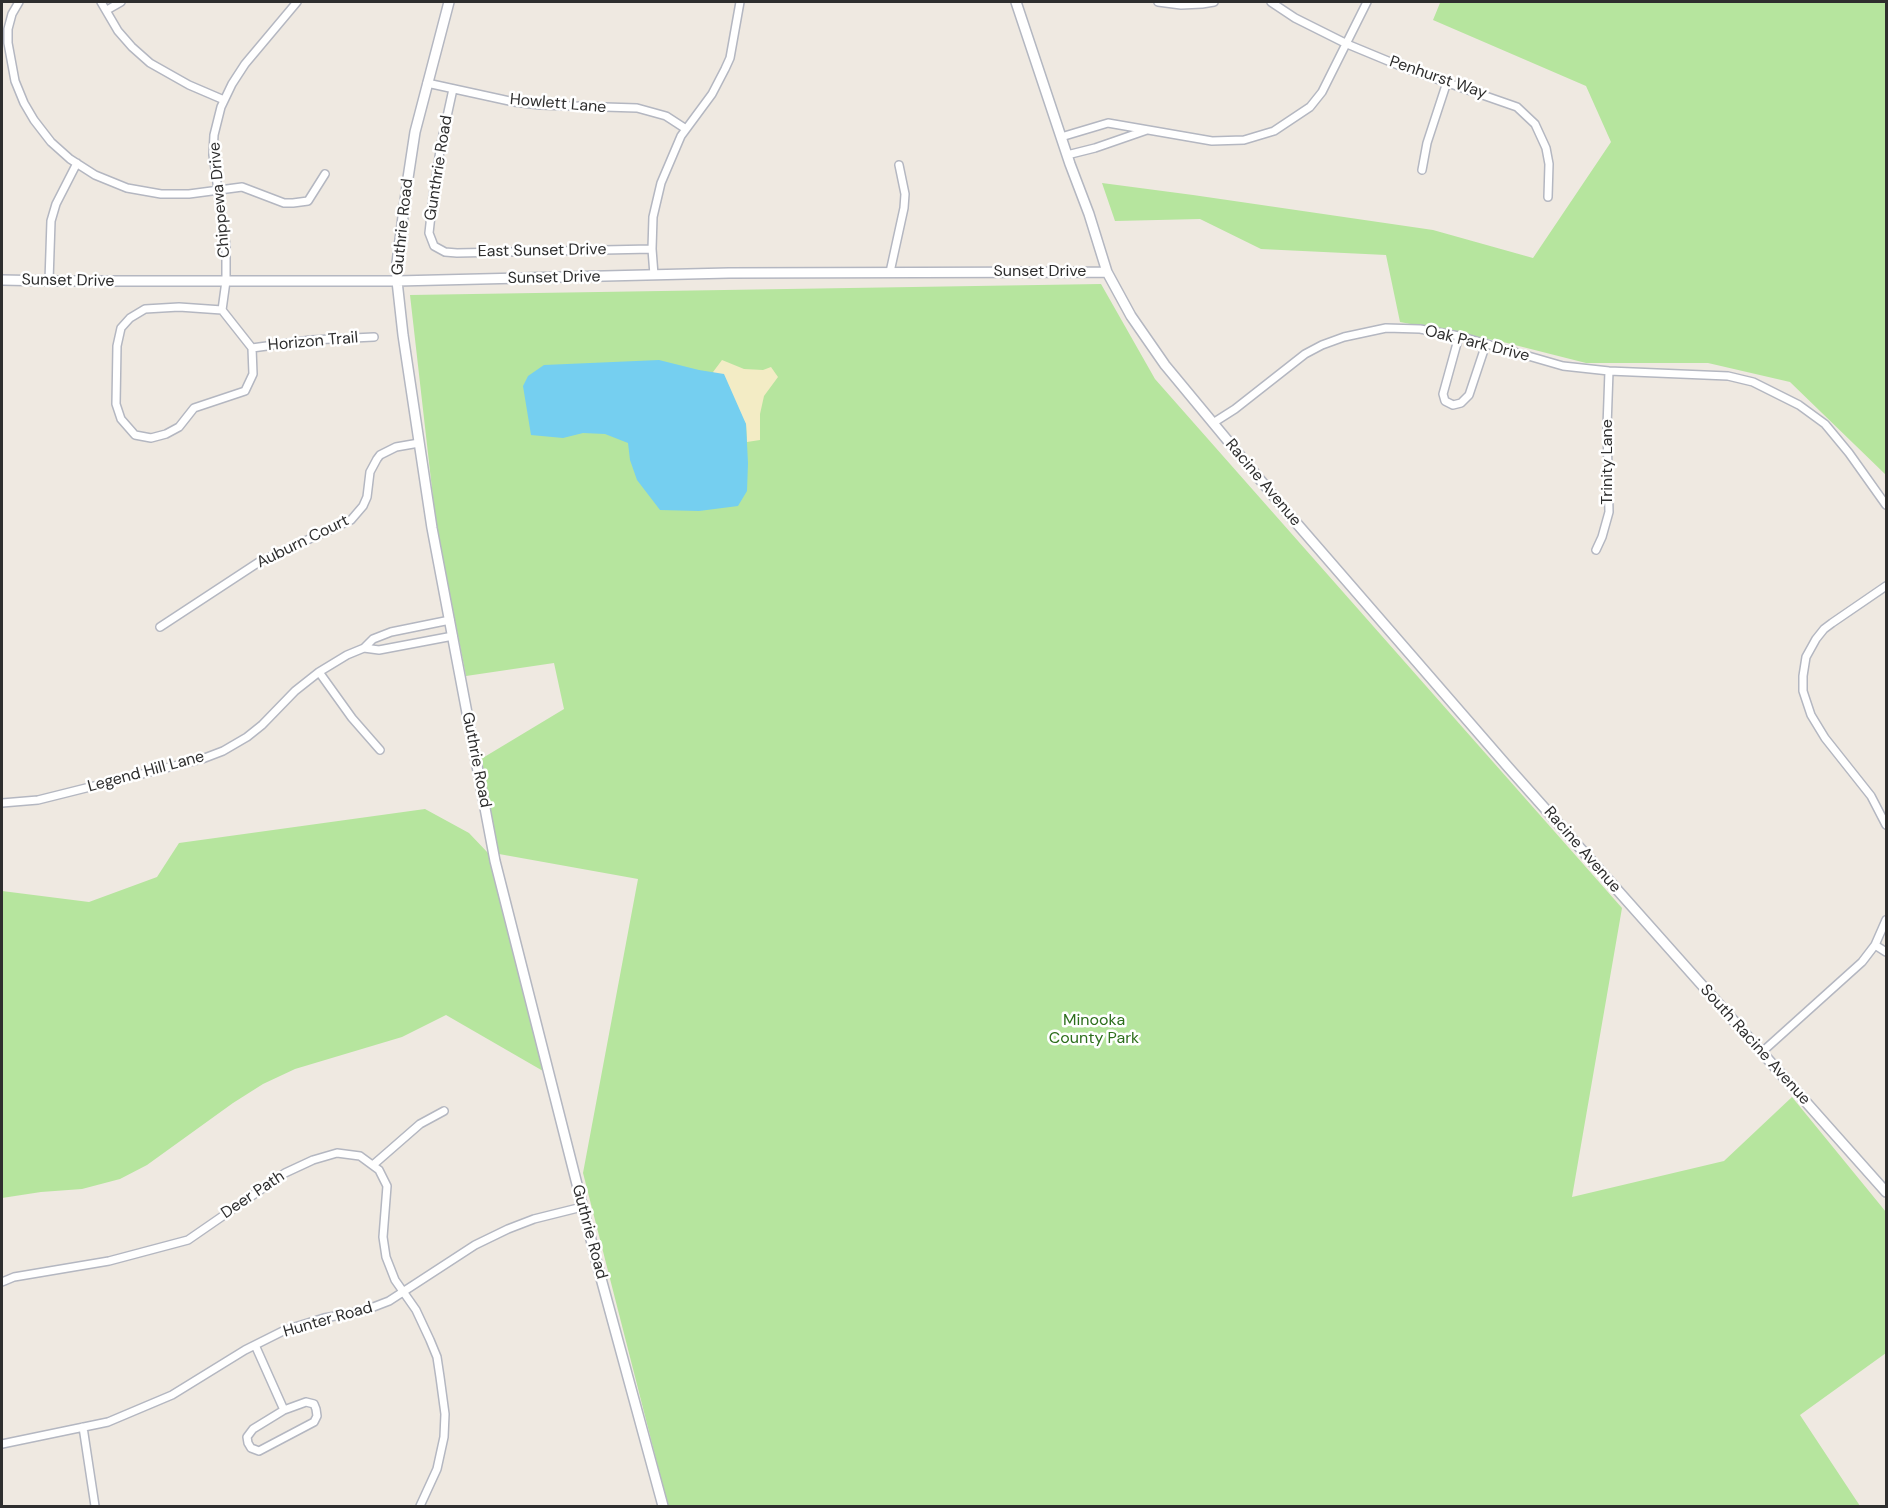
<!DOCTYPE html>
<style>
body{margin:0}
#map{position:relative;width:1888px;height:1508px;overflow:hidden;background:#efe9e1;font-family:"DM Sans",sans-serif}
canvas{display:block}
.frame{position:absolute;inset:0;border:3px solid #2e2e2e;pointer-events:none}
</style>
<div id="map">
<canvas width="1888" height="1508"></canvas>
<div class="frame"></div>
</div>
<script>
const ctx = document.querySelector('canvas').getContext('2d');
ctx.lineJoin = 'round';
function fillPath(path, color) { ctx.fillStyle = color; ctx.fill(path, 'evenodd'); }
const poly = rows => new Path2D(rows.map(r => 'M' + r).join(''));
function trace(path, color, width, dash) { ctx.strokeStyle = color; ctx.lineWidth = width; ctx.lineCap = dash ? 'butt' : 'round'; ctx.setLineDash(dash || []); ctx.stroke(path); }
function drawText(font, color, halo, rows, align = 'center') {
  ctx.font = font + ' "DM Sans",sans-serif'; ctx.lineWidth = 5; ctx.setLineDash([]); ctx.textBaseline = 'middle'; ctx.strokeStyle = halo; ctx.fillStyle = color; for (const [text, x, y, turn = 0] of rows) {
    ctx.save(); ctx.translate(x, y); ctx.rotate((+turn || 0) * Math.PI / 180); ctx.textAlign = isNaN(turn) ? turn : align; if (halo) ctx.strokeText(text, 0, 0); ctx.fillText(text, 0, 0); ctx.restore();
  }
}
fillPath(poly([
 [1451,2,1886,2,1886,475,1790,382,1708,363,1586,363,1503,342,1400,322,1386,255,1261,249,1200,219,1115,221,1102,183,1193,195,1433,230,1533,258,1611,142,1586,86,1433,20,1440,3],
 [1101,284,1155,379,1622,908,1572,1197,1724,1161,1792,1097,1886,1212,1886,1353,1800,1415,1860,1506,668,1506,583,1173,638,879,499,854,481,759,564,709,554,663,466,676,436,524,410,295],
 [425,809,469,833,488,853,543,1071,446,1015,402,1037,295,1069,263,1084,233,1103,147,1165,120,1179,82,1189,41,1192,2,1198,2,891,89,902,157,877,179,843]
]), '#b6e59e');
fillPath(poly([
 [722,360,744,369,763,370,771,367,778,377,764,396,760,414,760,440,747,442,746,424,713,372]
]), '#f3ecc5');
fillPath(poly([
 [659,360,699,370,724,374,746,424,748,463,747,491,738,506,699,511,660,510,637,480,630,460,628,443,605,434,583,433,563,438,531,435,523,386,528,376,544,365]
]), '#75cff0');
const street = poly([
 [19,2,12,14,8,29,8,43,15,81,24,103,34,120,51,142,70,159,95,175,127,188,161,194,189,194,242,187,284,203,293,203,308,201,325,174],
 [101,2,118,31,132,47,150,63,189,85,224,100],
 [1158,2,1181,5,1202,4,1214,2],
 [1271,2,1295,18,1347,44,1405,68,1517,107,1535,124,1546,148,1549,164,1548,197],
 [107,10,121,2],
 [427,83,514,102,540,105,637,108,666,116,686,129],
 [453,89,441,144,433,197,429,233,434,246,445,252,457,253,652,249],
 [1061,137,1108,123,1212,141,1244,140,1274,131,1310,107,1322,92,1367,2],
 [1067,155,1095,148,1147,130],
 [1422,170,1427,143,1447,82],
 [890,272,904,208,905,194,899,165],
 [654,275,652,249,653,217,661,183,681,136,712,94,725,69,730,58,740,2],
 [49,281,51,221,56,204,77,163],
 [222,310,179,307,145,309,130,318,121,328,117,346,116,404,121,419,135,435,151,438,166,434,179,427,194,408,245,391,253,374,252,348,222,310,226,281,226,246,213,155,214,135,221,107,232,84,245,64,297,2],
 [1459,336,1443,394,1445,401,1453,405,1461,403,1469,395,1486,344],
 [252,348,311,340,374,337],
 [1213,423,1235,409,1305,354,1322,345,1344,337,1386,328,1420,329,1459,336,1563,366,1609,371,1728,376,1753,382,1799,405,1825,424,1849,453,1886,505],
 [1596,550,1602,537,1609,512,1607,427,1609,371],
 [1886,586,1832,623,1824,629,1816,639,1806,657,1803,676,1803,691,1811,715,1825,738,1871,796,1886,825],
 [160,627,259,562,351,520,363,506,367,497,370,472,377,459,380,455,396,447,419,443],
 [364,648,379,650,453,636],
 [319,672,352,718,380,750],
 [2,803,38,800,202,759,223,751,247,737,262,725,295,691,319,672,347,655,364,648,373,639,391,632,450,620],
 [1875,945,1886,952],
 [1762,1052,1862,962,1875,945,1886,920],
 [373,1165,420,1124,444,1111],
 [2,1282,14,1277,109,1261,188,1240,285,1173,313,1160,337,1153,360,1156,379,1170,387,1186,383,1237,386,1257,395,1280,416,1310,430,1340,437,1357,440,1377,445,1414,444,1437,437,1469,420,1506],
 [255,1345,284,1410],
 [306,1402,314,1404,316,1409,317,1416,314,1422,259,1451,251,1448,248,1443,247,1437,253,1429,284,1410,306,1402],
 [83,1427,95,1506],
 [2,1444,108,1422,172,1395,245,1350,285,1330,324,1318,363,1311,389,1301,475,1245,508,1229,534,1219,582,1207]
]);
const secondary = poly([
 [449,2,415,132,408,178,397,263,397,281,403,335,432,528,495,861,599,1271,663,1506],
 [1016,2,1070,164,1089,214,1107,272,1131,316,1165,365,1286,511,1508,767,1886,1192],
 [2,280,49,281,397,281,729,273,1107,272]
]);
trace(street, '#b4b7c1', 10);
trace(secondary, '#b4b7c1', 12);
trace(street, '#fff', 7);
trace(secondary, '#fff', 9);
drawText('16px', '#2e2e2e', '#fff', [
 ["Penhurst Way",1438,78,19],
 ["Howlett Lane",558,104,5],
 ["Gunthrie Road",439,168,-81],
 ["Chippewa Drive",220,200,-95],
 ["Guthrie Road",403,227,-84],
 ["East Sunset Drive",542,251,-1],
 ["Sunset Drive",1040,272],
 ["Sunset Drive",554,278,-1],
 ["Sunset Drive",68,281,1],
 ["Horizon Trail",313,342,-5],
 ["Oak Park Drive",1477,344,14],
 ["Trinity Lane",1608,462,-90],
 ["Racine Avenue",1263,483,50],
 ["Auburn Court",303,542,-26],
 ["Guthrie Road",476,760,79],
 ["Legend Hill Lane",146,772,-15],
 ["Racine Avenue",1582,850,49],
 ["South Racine Avenue",1755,1045,48],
 ["Deer Path",253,1195,-34],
 ["Guthrie Road",589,1232,75],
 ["Hunter Road",328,1320,-16]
]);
drawText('16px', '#2c6e1b', '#fff', [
 ["Minooka",1094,1021],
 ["County Park",1094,1039]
]);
</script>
